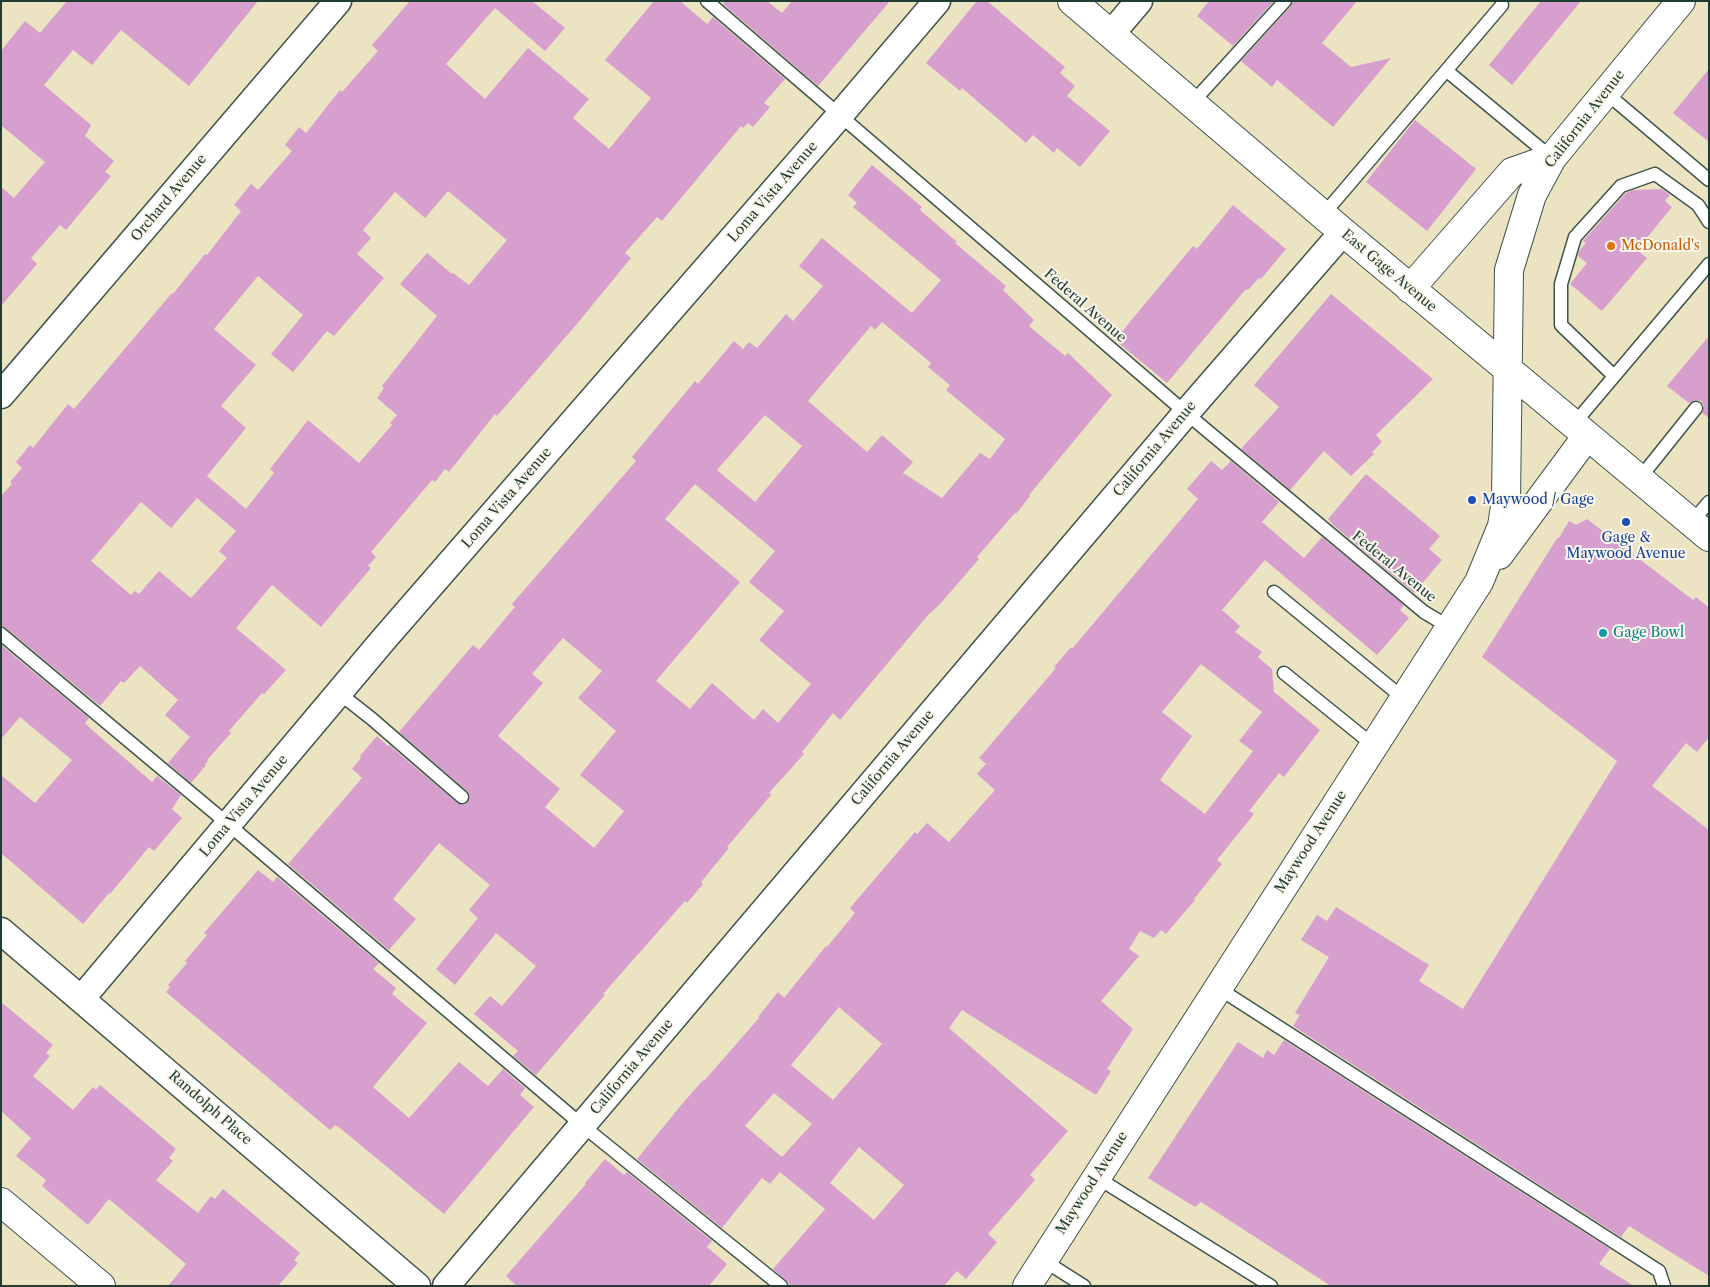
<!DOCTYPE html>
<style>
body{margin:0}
#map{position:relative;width:1710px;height:1287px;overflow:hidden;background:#ece3c3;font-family:"Libre Caslon Text",serif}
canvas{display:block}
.frame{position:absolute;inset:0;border:2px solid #1f3d34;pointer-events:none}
</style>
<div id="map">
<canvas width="1710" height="1287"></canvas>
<div class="frame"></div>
</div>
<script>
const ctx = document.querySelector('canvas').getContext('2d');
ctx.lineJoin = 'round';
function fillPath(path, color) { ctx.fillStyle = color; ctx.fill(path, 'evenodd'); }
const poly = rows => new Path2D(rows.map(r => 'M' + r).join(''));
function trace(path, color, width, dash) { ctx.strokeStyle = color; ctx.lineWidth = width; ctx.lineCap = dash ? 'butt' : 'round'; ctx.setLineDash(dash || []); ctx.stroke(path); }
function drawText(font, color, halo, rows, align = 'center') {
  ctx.font = font + ' "Libre Caslon Text",serif'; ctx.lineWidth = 4; ctx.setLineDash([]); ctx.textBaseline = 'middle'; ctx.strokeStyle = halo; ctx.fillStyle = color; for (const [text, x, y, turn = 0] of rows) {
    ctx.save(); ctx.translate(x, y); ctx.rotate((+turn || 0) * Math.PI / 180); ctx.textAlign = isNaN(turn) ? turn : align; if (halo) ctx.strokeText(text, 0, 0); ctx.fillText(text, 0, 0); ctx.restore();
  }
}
fillPath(poly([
 [67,1,258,1,189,86,121,30,92,65,73,50,44,85,91,125,85,136,114,161,105,172,111,176,66,230,60,225,31,258,37,264,1,306,1,187,14,198,45,162,1,125,1,51,25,21,40,33],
 [410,1,532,1,565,28,545,51,495,8,446,64,485,99,528,48,589,99,573,118,609,149,651,98,605,60,654,1,680,1,707,24,713,17,785,79,764,103,770,107,753,127,748,123,743,128,741,126,662,221,657,217,625,253,631,258,576,325,497,416,495,414,449,472,445,469,435,482,432,480,371,552,376,557,368,566,371,568,321,627,272,585,236,628,286,670,264,694,262,693,229,731,231,733,207,760,208,761,205,764,206,765,191,783,168,763,190,737,165,715,178,700,140,666,124,683,121,681,100,706,6,628,1,626,1,496,12,484,10,482,22,468,16,462,30,445,33,448,68,404,74,409,172,293,173,294,205,254,207,255,241,211,234,205,251,184,258,190,292,151,285,145,299,127,306,133,340,90,342,92,378,51,372,45],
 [448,191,507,240,469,285,453,273,452,274,427,253,400,284,437,316,382,386,384,388,377,398,397,415,390,423,392,425,359,463,308,420,270,469,274,473,246,509,207,476,246,428,221,406,256,365,214,329,258,276,303,315,271,354,293,372,327,331,334,336,384,278,357,254,371,238,363,230,395,192,425,218],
 [197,498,236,531,219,551,227,558,191,598,159,571,139,594,135,591,131,595,91,561,141,502,171,528],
 [726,1,767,1,782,13,792,1,890,1,818,86,723,4],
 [977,1,987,1,1065,67,1060,73,1075,86,1067,96,1110,131,1080,167,1057,148,1054,153,1033,135,1026,143,962,88,960,91,926,63],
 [1209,1,1274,1,1233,46,1197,16],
 [1293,1,1357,1,1322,43,1351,67,1391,58,1333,127,1277,80,1272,87,1241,61,1291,6],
 [1541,1,1581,1,1512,85,1489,65],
 [1709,69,1709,142,1673,113],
 [1415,120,1476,169,1427,231,1366,182],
 [872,165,922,207,920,210,957,242,955,243,1006,286,1003,290,1034,320,1029,326,1065,356,1068,353,1112,395,1029,495,1030,496,1016,514,1015,513,977,557,979,559,940,604,928,615,840,720,833,713,802,752,804,754,769,793,771,795,727,847,729,848,701,882,703,884,687,903,685,901,603,994,605,995,536,1075,513,1056,518,1051,474,1014,490,996,502,1006,536,966,496,933,455,985,436,969,478,918,469,910,490,885,439,843,393,899,416,919,389,950,288,864,362,778,352,769,361,758,360,756,377,736,388,746,389,745,457,803,464,805,468,802,470,795,467,791,399,732,473,645,479,650,515,607,512,604,636,461,632,457,695,381,698,384,734,341,743,349,749,342,757,348,786,314,793,321,823,286,799,266,822,238,912,313,941,280,853,207,857,203,848,195],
 [882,322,931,363,928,367,950,385,946,390,1005,439,990,459,980,453,942,498,903,473,913,462,882,435,867,452,808,401,871,326,875,330],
 [765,415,802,446,755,502,717,470],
 [695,484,775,551,749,582,784,611,759,640,811,684,778,723,763,709,754,720,712,683,690,709,656,681,740,582,665,519],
 [563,638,602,671,578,698,616,731,580,775,624,811,594,848,545,807,560,789,498,736,543,683,532,674],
 [1662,189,1670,195,1665,201,1672,207,1637,250,1647,258,1602,311,1570,284,1587,263,1578,256,1579,251,1586,243,1583,241,1626,193,1633,190],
 [1233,205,1286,249,1261,279,1259,278,1248,290,1246,289,1167,383,1115,340,1193,246,1197,249],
 [1331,294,1433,379,1376,435,1382,442,1372,452,1374,454,1351,476,1324,451,1290,490,1241,449,1279,407,1254,385],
 [1709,336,1709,418,1702,413,1704,406,1701,401,1694,400,1689,403,1667,386],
 [1211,461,1222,470,1231,461,1279,502,1262,522,1304,558,1322,537,1404,605,1400,610,1409,618,1377,655,1265,560,1222,610,1240,626,1235,632,1262,652,1258,657,1272,669,1274,692,1320,730,1284,777,1279,773,1249,811,1254,814,1217,860,1222,864,1194,899,1195,900,1166,934,1161,930,1154,938,1140,931,1129,949,1139,956,1101,1001,1133,1029,1107,1069,1111,1071,1096,1095,962,1010,949,1028,1068,1131,1030,1175,1035,1180,988,1234,997,1242,966,1279,957,1271,944,1286,791,1286,773,1269,825,1209,780,1172,770,1184,762,1178,722,1228,637,1159,683,1103,703,1080,704,1081,759,1018,758,1017,778,992,784,998,826,946,827,947,855,913,850,908,915,832,917,834,927,823,949,842,995,790,977,774,986,764,979,758,1056,668,1054,667,1071,647,1072,649,1198,499,1187,489],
 [1201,664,1262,712,1239,741,1253,751,1205,814,1160,780,1192,736,1162,712],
 [839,1007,882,1044,833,1100,791,1065],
 [774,1093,812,1124,782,1157,745,1126],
 [859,1147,904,1185,874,1220,830,1183],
 [1366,474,1440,536,1429,549,1442,560,1414,593,1332,524,1333,524,1328,519],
 [1587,519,1693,600,1696,597,1709,608,1709,737,1697,752,1686,743,1652,786,1709,830,1709,1276,1629,1226,1621,1237,1293,1026,1300,1015,1295,1013,1329,957,1301,940,1317,915,1327,921,1336,907,1429,965,1419,981,1463,1009,1617,761,1482,657,1558,537,1559,538,1569,521,1576,525],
 [1,645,89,718,85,723,91,729,152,782,157,776,181,795,172,809,182,818,154,851,149,847,110,894,109,893,83,924,1,853,1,775,35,803,72,760,20,717,1,739],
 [258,870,273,882,277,877,379,963,373,969,396,988,392,994,427,1023,373,1087,409,1118,459,1062,488,1086,503,1069,525,1088,520,1095,534,1107,444,1214,340,1128,335,1125,330,1130,166,992,170,987,168,985,187,963,185,961,207,935,204,933],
 [1,1002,53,1045,46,1053,50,1056,33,1076,73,1110,93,1087,96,1090,100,1085,176,1149,169,1158,173,1161,156,1180,198,1213,211,1196,215,1199,223,1189,300,1253,294,1260,298,1263,278,1286,168,1286,186,1264,109,1199,88,1225,42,1186,46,1180,16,1156,31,1138,1,1111],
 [1284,1040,1610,1249,1599,1264,1634,1286,1331,1286,1201,1202,1195,1207,1148,1178,1238,1042,1263,1058,1267,1050,1274,1055],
 [605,1159,624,1175,627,1172,712,1241,707,1247,727,1264,709,1286,517,1286,506,1276,586,1184,585,1183]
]), '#d69fce');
const lane = poly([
 [707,1,1186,413,1424,612,1449,627],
 [1447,71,1552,158],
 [1605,92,1709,180],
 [1192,103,1285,1],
 [1323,215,1502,5],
 [1614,376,1561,325,1561,284,1575,237,1621,186,1655,174,1698,205,1709,222],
 [1573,425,1709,264],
 [1640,478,1696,408],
 [1692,522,1709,502],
 [1274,592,1403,698],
 [1,634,228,824,583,1126,781,1286],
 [1284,673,1373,745],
 [339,693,372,719,462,797],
 [1218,988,1659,1271,1664,1286],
 [1096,1177,1271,1286],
 [1043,1260,1084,1286]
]);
const street = poly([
 [1111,34,1139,1],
 [1,395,338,1],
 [1,931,417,1286],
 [82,998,384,639,840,115,937,1],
 [446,1286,1186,413,1343,232]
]);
const secondary = poly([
 [1072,1,1343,232,1709,537],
 [1410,289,1512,172,1552,158],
 [1499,555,1587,436],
 [1,1202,101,1286],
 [1027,1286,1479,582,1502,526,1506,500,1509,270,1532,195,1552,158,1681,1]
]);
trace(lane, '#3e5649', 15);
trace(street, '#3e5649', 29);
trace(secondary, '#3e5649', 30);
trace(lane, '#fff', 12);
trace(street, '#fff', 26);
trace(secondary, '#fff', 28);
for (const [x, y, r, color] of [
 [1611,246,5,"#e8710a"],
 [1472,500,5,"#1a4fb4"],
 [1626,522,5,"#1a4fb4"],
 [1603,633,5,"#0f9aa8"]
]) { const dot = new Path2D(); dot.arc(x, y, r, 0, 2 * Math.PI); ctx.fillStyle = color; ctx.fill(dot); trace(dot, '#fbf7ec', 2); }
drawText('14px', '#1f3d34', '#fbf7ec', [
 ["California Avenue",1585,119,-52],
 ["Loma Vista Avenue",773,192,-49],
 ["Orchard Avenue",169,198,-50],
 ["East Gage Avenue",1389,271,40],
 ["Federal Avenue",1085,306,41],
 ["California Avenue",1155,449,-50],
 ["Loma Vista Avenue",507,498,-49],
 ["Federal Avenue",1394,567,39],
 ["California Avenue",893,758,-50],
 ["Loma Vista Avenue",244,806,-50],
 ["Maywood Avenue",1311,842,-57],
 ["California Avenue",632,1067,-50],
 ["Randolph Place",210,1108,41],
 ["Maywood Avenue",1092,1183,-57]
]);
drawText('14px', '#c56008', '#fbf7ec', [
 ["McDonald's",1621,246]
], 'left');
drawText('14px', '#164399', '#fbf7ec', [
 ["Maywood / Gage",1482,500],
 ["Gage &",1626,538,"center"],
 ["Maywood Avenue",1626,554,"center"]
], 'left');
drawText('14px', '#0d838f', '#fbf7ec', [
 ["Gage Bowl",1613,633]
], 'left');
</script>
